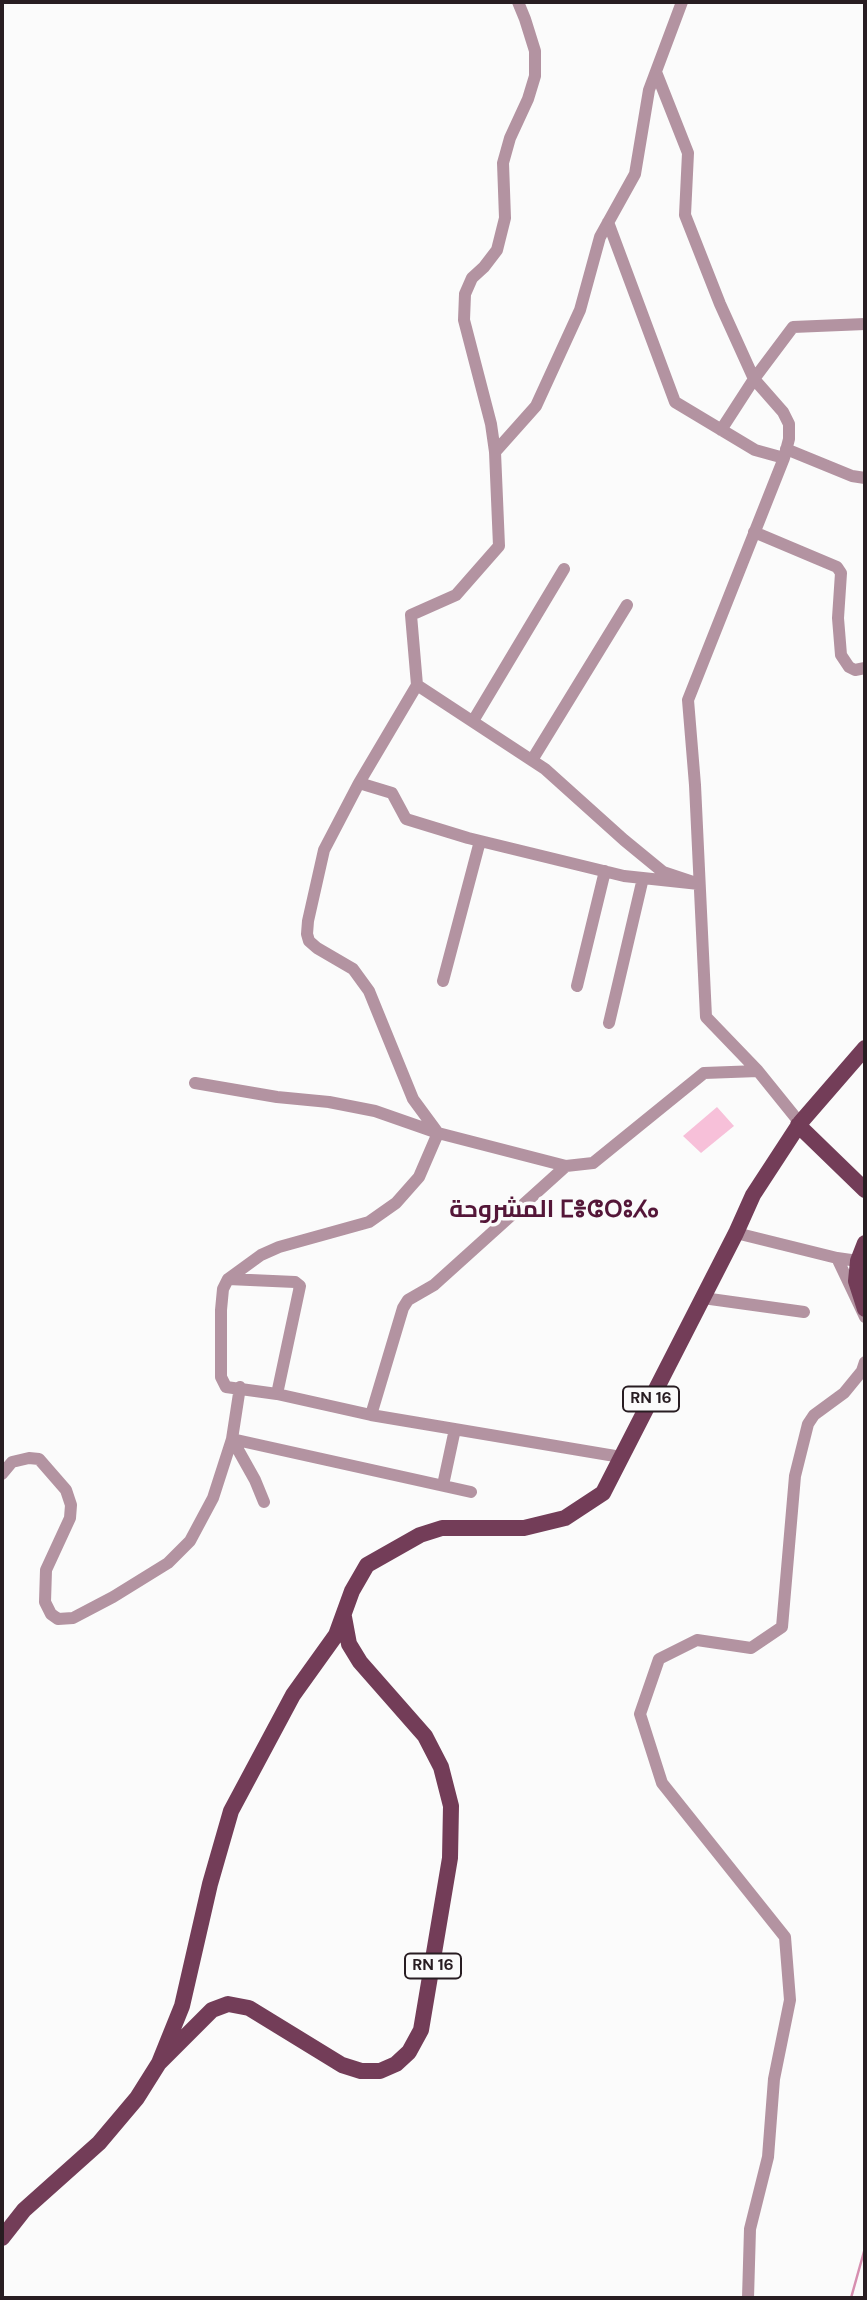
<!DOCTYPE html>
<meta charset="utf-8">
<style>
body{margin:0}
#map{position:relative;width:867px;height:2300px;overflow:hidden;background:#fbfbfb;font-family:"DM Sans",sans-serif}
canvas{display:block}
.frame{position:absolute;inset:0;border:4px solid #281d22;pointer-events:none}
</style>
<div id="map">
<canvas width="867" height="2300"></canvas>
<div class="frame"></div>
</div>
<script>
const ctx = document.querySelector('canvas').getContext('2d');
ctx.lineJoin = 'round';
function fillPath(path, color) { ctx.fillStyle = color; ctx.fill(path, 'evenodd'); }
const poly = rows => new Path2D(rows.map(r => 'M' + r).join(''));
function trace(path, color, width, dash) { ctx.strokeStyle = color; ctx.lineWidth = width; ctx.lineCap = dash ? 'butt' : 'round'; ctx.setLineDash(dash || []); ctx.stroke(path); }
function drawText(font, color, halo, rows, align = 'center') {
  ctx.font = font + ' "DM Sans",Cairo,"Noto Sans Tifinagh",sans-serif'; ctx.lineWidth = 7; ctx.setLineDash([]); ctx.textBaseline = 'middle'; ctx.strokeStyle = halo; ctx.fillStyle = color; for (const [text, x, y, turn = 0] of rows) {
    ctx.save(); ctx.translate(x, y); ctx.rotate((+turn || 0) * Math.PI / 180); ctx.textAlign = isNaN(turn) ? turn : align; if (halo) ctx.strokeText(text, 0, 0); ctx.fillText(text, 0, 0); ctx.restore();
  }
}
fillPath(poly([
 [717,1107,734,1126,701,1153,683,1136]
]), '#f7c0d9');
trace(poly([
 [851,2298,865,2248]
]), '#d78fb0', 2.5);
trace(poly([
 [656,72,688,153,685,215,720,304,754,379,783,412,789,424,789,439,784,458],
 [608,222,675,402,755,450,784,458,688,700,695,785,706,1017,758,1071,800,1123],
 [721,430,754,379,793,327,865,324],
 [786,449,852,476,865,478],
 [495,452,491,424,464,320,465,294,472,278,484,267,497,250,505,218,503,163,510,138,528,99,535,76,535,51,525,19,518,2],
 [754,532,837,567,841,573,838,618,841,655,849,667,855,670,865,668],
 [417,685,359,783,324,850,308,921,307,934,309,941,317,948,353,969,369,991,413,1099,438,1133,419,1177,396,1203,369,1222,279,1247,261,1255,228,1279,223,1289,221,1310,221,1377,226,1387,277,1394,371,1415,621,1457],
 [473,721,564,569],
 [532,760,627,605],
 [359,783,392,793,406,819,468,838,624,876,699,884,663,872,624,840,545,769,417,685,411,615,456,595,499,546,495,452,536,406,580,310,600,237,635,174,649,90,682,2],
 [443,981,480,841],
 [577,986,605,871],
 [609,1023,643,878],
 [195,1083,277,1097,329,1102,375,1111,438,1133,566,1166,593,1163,704,1073,758,1071],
 [736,1233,837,1258],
 [858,1261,837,1258,865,1317],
 [228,1279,295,1282,300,1286,277,1394],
 [703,1298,804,1312],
 [371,1415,403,1308,408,1300,434,1285,566,1166],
 [232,1439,471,1492],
 [232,1439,255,1480,264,1502],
 [2,1474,12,1462,29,1458,39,1459,66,1490,71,1505,70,1518,46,1570,45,1602,51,1614,58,1619,73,1618,113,1597,168,1563,190,1541,213,1498,232,1439,240,1387],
 [443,1485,455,1429],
 [748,2298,750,2229,768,2157,774,2079,790,2000,785,1937,662,1783,640,1714,659,1659,697,1640,751,1648,782,1627,795,1476,808,1424,814,1415,844,1393,862,1371,865,1362]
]), '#b393a1', 12);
trace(poly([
 [798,1125,865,1190],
 [865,1243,858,1261,856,1281,865,1309],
 [159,2063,182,2006,210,1884,231,1811,293,1695,336,1635,352,1591,367,1565,420,1535,442,1528,524,1528,565,1518,603,1493,736,1233,753,1195,800,1123,865,1048],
 [2,2238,24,2210,99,2143,137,2098,159,2063,212,2010,228,2004,249,2008,342,2065,361,2071,380,2071,396,2064,409,2052,421,2030,450,1858,451,1806,441,1767,425,1736,360,1662,349,1644,344,1617]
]), '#733d58', 16);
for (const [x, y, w] of [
 [651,1399,56],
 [433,1966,56]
]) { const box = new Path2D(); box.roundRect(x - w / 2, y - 12.5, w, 25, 5); ctx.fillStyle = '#fbfbfb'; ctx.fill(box); trace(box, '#281d22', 2); }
drawText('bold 16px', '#281d22', null, [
 ["RN 16",651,1399],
 ["RN 16",433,1966]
]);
drawText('bold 24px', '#541638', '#fbfbfb', [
 ["المشروحة ⵎⴻⵛⵔⵓⵃⴰ",554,1211]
]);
</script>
